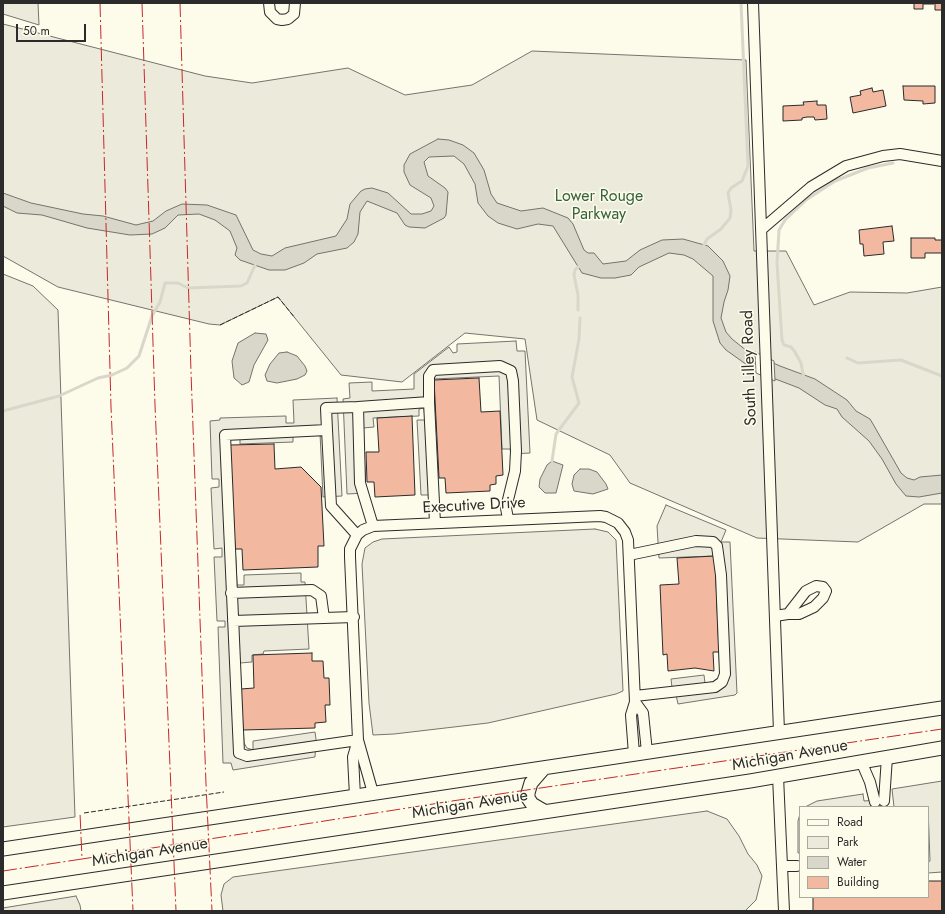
<!DOCTYPE html>
<style>
body{margin:0}
#map{position:relative;width:945px;height:914px;overflow:hidden;background:#fdfbea;font-family:Jost,sans-serif}
canvas{display:block}
.frame{position:absolute;inset:0;border:4px solid #2b2b2b;pointer-events:none}
.legend{position:absolute;left:799px;top:806px;width:130px;height:92px;box-sizing:border-box;background:#fdfbea;border:1px solid #a9a89e;margin:0;padding:5px 7px;list-style:none;font-size:12px;color:#2b2b2b}
.legend li{display:flex;align-items:center;gap:8px;height:20px}
.legend b{width:20px;border:1px solid #a9a89e}
.scale{position:absolute;left:16px;top:24px;width:70px;height:18px;box-sizing:border-box;border:2px solid #2b2b2b;border-top:0;padding-left:5px;font-size:12px;line-height:14px;white-space:nowrap;color:#2b2b2b;-webkit-text-stroke:3px #fdfbea;paint-order:stroke}
</style>
<div id="map">
<canvas width="945" height="914"></canvas>
<div class="frame"></div>
<ul class="legend">
<li><b style="height:5px;background:#fdfbea"></b>Road</li>
<li><b style="height:11px;background:#ecebdb"></b>Park</li>
<li><b style="height:11px;background:#d8d7c9"></b>Water</li>
<li><b style="height:11px;background:#f2b8a0"></b>Building</li>
</ul>
<div class="scale">50 m</div>
</div>
<script>
const ctx = document.querySelector('canvas').getContext('2d');
ctx.lineJoin = 'round';
function fillPath(path, color) { ctx.fillStyle = color; ctx.fill(path, 'evenodd'); }
const poly = rows => new Path2D(rows.map(r => 'M' + r).join(''));
function trace(path, color, width, dash) { ctx.strokeStyle = color; ctx.lineWidth = width; ctx.lineCap = dash ? 'butt' : 'round'; ctx.setLineDash(dash || []); ctx.stroke(path); }
function drawText(font, color, halo, rows, align = 'center') {
  ctx.font = font + ' Jost,sans-serif'; ctx.lineWidth = 3; ctx.setLineDash([]); ctx.textBaseline = 'middle'; ctx.strokeStyle = halo; ctx.fillStyle = color; for (const [text, x, y, turn = 0] of rows) {
    ctx.save(); ctx.translate(x, y); ctx.rotate((+turn || 0) * Math.PI / 180); ctx.textAlign = isNaN(turn) ? turn : align; if (halo) ctx.strokeText(text, 0, 0); ctx.fillText(text, 0, 0); ctx.restore();
  }
}
const green = poly([
 [3,3,38,3,39,25,3,14,3,3],
 [3,24,205,76,252,83,348,68,405,95,472,85,532,51,746,60,754,251,786,251,814,305,850,292,907,293,942,287,942,504,924,504,858,542,757,538,630,483,610,455,537,420,525,339,465,333,402,382,341,375,278,297,220,325,209,324,58,287,3,256,3,24],
 [3,274,33,286,58,310,75,817,3,827,3,274],
 [595,529,608,532,616,540,623,691,616,694,488,723,394,734,373,735,369,703,362,564,365,548,373,542,382,539,595,529],
 [707,811,727,819,739,836,748,854,757,865,762,876,756,900,745,911,223,911,221,895,224,884,233,877,707,811],
 [76,896,80,905,81,911,3,911,3,908,76,896]
]);
fillPath(green, '#ecebdb');
trace(green, '#74746e', 1);
const parking = poly([
 [516,341,517,351,525,351,530,453,511,454,510,449,502,449,499,376,433,379,438,495,421,495,417,420,425,420,424,408,419,409,419,416,373,418,374,427,363,428,366,493,347,494,343,399,350,398,349,383,372,382,372,391,414,389,414,374,449,347,453,353,457,352,457,344,516,341],
 [337,398,342,496,323,497,320,433,293,435,293,442,240,444,240,436,230,437,237,585,244,585,244,575,301,573,301,582,305,582,309,649,264,651,263,654,252,655,252,662,240,663,244,743,247,748,253,750,253,741,315,732,316,739,315,757,233,770,231,763,223,763,218,627,225,627,225,621,217,621,214,557,222,557,222,548,214,549,211,488,219,487,219,479,212,479,210,421,220,420,220,418,286,416,286,423,294,423,293,400,337,398],
 [666,505,726,530,721,542,730,542,737,693,735,695,678,704,676,695,673,696,671,679,704,675,705,683,713,682,720,677,715,556,659,558,657,526,666,505],
 [942,781,942,872,928,873,928,862,930,861,928,807,894,807,892,789,942,781],
 [863,794,864,801,877,800,877,807,805,807,817,801,863,794],
 [800,814,800,853,798,853,798,821,800,814]
]);
fillPath(parking, '#eceadb');
trace(parking, '#74746e', 1);
const water = poly([
 [438,139,449,140,463,145,474,153,484,170,491,194,497,203,521,211,543,208,568,218,573,224,584,250,588,253,594,253,603,264,626,261,640,250,662,240,683,239,708,246,723,261,730,276,728,290,724,302,721,318,726,332,732,339,747,351,780,366,815,379,847,400,856,411,870,419,873,424,901,473,907,478,914,480,920,477,942,475,942,493,919,497,906,496,896,484,882,459,869,441,842,417,837,409,825,405,799,388,757,372,726,350,720,343,713,321,713,276,693,259,684,255,669,253,639,267,631,275,615,278,601,278,582,273,553,226,538,224,517,229,498,223,488,216,478,203,475,184,464,164,454,156,429,157,424,162,428,176,445,188,448,192,446,215,444,218,425,228,409,227,405,225,397,213,367,201,360,212,358,234,354,242,347,248,317,254,304,263,285,270,269,270,240,260,235,255,237,248,230,231,215,220,199,214,178,215,165,228,152,234,130,235,87,228,42,215,17,213,3,206,3,193,31,203,83,214,103,216,136,225,153,221,166,211,182,204,207,205,236,215,253,250,261,254,272,256,285,248,336,236,347,219,350,204,361,191,365,189,372,188,388,193,411,214,422,214,431,211,434,206,431,198,410,185,404,172,404,165,410,154,438,139],
 [255,333,266,334,268,340,254,365,249,382,242,385,234,378,232,361,238,343,255,333],
 [287,352,297,356,305,366,307,371,305,375,297,379,277,383,267,381,265,375,270,364,279,353,287,352],
 [552,461,563,465,556,493,545,493,539,487,540,479,547,465,552,461],
 [580,469,589,469,597,472,606,484,608,489,593,494,574,491,572,484,574,475,580,469]
]);
fillPath(water, '#d8d7c9');
trace(water, '#74746e', 1);
const pier = poly([
 [755,352,774,361,775,381,756,373,755,352]
]);
fillPath(pier, '#fdfbea');
trace(pier, '#74746e', 1);
trace(poly([
 [702,249,707,239,721,229,730,218,731,210,728,193,731,188,742,181,748,166,741,3],
 [578,310,578,295,574,275,575,270,582,263],
 [847,358,858,363,901,360,942,376],
 [804,379,801,363,795,352,791,347,784,345,782,340,777,263,779,230,785,220,806,200,835,181,868,168,893,163],
 [3,411,59,396,98,378,112,375,127,368,139,356,152,316,160,302,165,283,178,283,188,288,241,286,247,283,256,263],
 [552,461,556,434,579,403,572,377,579,339,580,318]
]), '#d8d7c9', 3);
const building = poly([
 [914,3,934,3,934,4,923,4,923,9,914,9,914,3],
 [935,3,942,3,942,10,935,10,935,3],
 [903,86,935,86,935,103,923,104,923,101,904,100,903,86],
 [872,88,873,92,883,90,886,106,853,113,850,97,861,95,860,91,872,88],
 [817,101,817,105,826,105,827,119,815,120,814,117,807,117,802,118,802,120,783,121,783,106,804,105,803,102,817,101],
 [892,226,894,241,883,242,884,254,864,256,863,244,860,244,859,230,892,226],
 [911,238,935,238,935,240,942,240,942,253,925,253,925,258,911,258,911,238],
 [479,378,481,412,500,411,503,475,496,476,496,484,490,485,490,491,446,493,445,478,439,478,434,380,479,378],
 [412,416,415,495,375,497,374,482,367,482,366,452,379,452,377,418,412,416],
 [274,444,275,469,301,467,321,487,324,546,318,546,318,567,243,570,242,549,235,549,230,445,274,444],
 [715,556,719,652,713,652,714,671,695,668,668,671,667,654,663,655,660,585,679,584,677,558,715,556],
 [312,653,312,661,323,661,324,678,329,678,330,705,325,705,326,722,315,723,315,728,243,730,241,689,254,688,253,655,312,653],
 [928,881,942,881,942,911,813,911,813,897,928,897,928,881]
]);
fillPath(building, '#f2b8a0');
trace(building, '#2b2b2b', 1);
const minor = poly([
 [269,3,270,12,277,19,282,20,288,19,294,14,295,3],
 [753,3,779,732],
 [762,229,811,187,846,166,883,156,900,154,942,161],
 [429,402,435,523],
 [327,430,326,408,358,407],
 [373,526,360,483,358,407,429,402,429,376,433,370,500,366,511,371,513,381,516,451,515,471,506,508,508,519],
 [357,535,331,506,327,430,225,435,239,753,247,756,358,740],
 [629,555,696,541,713,542,717,546,721,575,725,674,722,682,715,687,635,696],
 [231,593,312,590,321,596,324,618],
 [775,616,788,614,806,591,816,586,823,587,826,591,823,598,814,607,799,614,788,614],
 [233,621,354,617],
 [635,702,643,713,647,752],
 [861,761,870,782,875,802],
 [778,776,784,911],
 [373,793,358,740,350,557,350,549,357,535,363,530,373,526,600,516,606,517,618,523,625,532,628,540,635,702,631,715,634,754],
 [355,796,353,757,358,740],
 [884,801,887,757],
 [782,866,797,866]
]);
const major = poly([
 [544,811,532,804,528,798,528,793,531,783,544,768],
 [3,849,942,708],
 [3,893,750,781,942,748]
]);
trace(minor, '#2b2b2b', 12);
trace(major, '#2b2b2b', 15);
trace(minor, '#fdfbea', 10);
trace(major, '#fdfbea', 13);
trace(poly([
 [220,325,278,297,295,318],
 [84,813,224,792]
]), '#2b2b2b', 1, [5, 2]);
trace(poly([
 [100,3,111,407,133,911],
 [142,3,155,405,176,911],
 [180,3,191,372,206,784,212,911],
 [82,859,452,801,942,729],
 [3,871,82,859,80,813]
]), '#c62828', 1, [14, 3, 2, 3]);
drawText('16px', '#34623c', '#fdfbea', [
 ["Lower Rouge",599,197],
 ["Parkway",599,215]
]);
drawText('16px', '#2b2b2b', '#fdfbea', [
 ["South Lilley Road",750,368,-92],
 ["Executive Drive",474,506,-3],
 ["Michigan Avenue",790,756,-10],
 ["Michigan Avenue",470,805,-9],
 ["Michigan Avenue",150,853,-9]
]);
</script>
